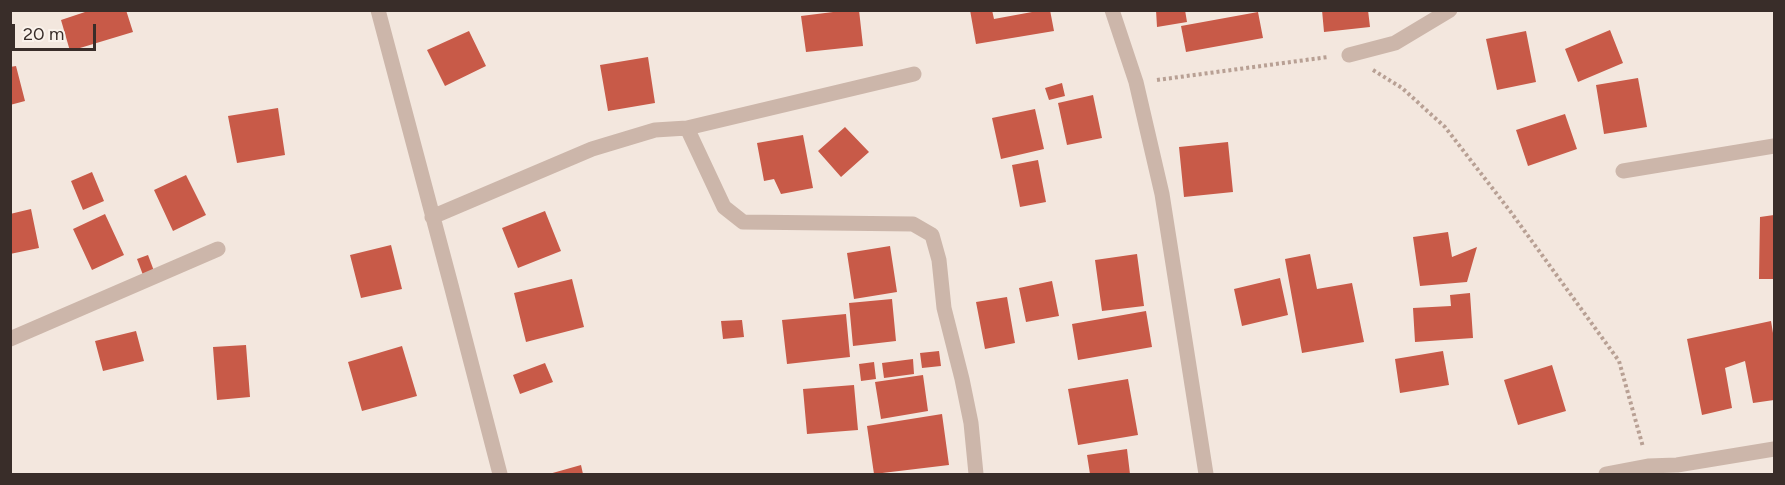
<!DOCTYPE html>
<style>
body{margin:0}
#map{position:relative;width:1785px;height:485px;overflow:hidden;background:#f3e7de;font-family:Figtree,sans-serif}
canvas{display:block}
.frame{position:absolute;inset:0;border:12px solid #392d29;pointer-events:none}
.scale{position:absolute;left:12px;top:24px;width:84px;height:27px;box-sizing:border-box;border:3px solid #392d29;border-top:0;padding-left:8px;font-size:18px;line-height:21px;white-space:nowrap;color:#392d29;-webkit-text-stroke:4px #faf2eb;paint-order:stroke}
</style>
<div id="map">
<canvas width="1785" height="485"></canvas>
<div class="frame"></div>
<div class="scale">20 m</div>
</div>
<script>
const ctx = document.querySelector('canvas').getContext('2d');
ctx.lineJoin = 'round';
function fillPath(path, color) { ctx.fillStyle = color; ctx.fill(path, 'evenodd'); }
const poly = rows => new Path2D(rows.map(r => 'M' + r).join(''));
function trace(path, color, width, dash) { ctx.strokeStyle = color; ctx.lineWidth = width; ctx.lineCap = dash ? 'butt' : 'round'; ctx.setLineDash(dash || []); ctx.stroke(path); }
fillPath(poly([
 [91,10,126,10,133,32,70,51,61,20],
 [849,10,859,10,863,46,806,52,801,16],
 [970,10,992,10,994,19,1032,12,1032,10,1050,10,1054,31,976,44],
 [1156,10,1185,10,1187,22,1157,27],
 [1322,10,1368,10,1370,27,1324,32],
 [1258,12,1263,38,1186,52,1181,26],
 [1610,30,1623,63,1578,82,1565,49],
 [469,31,486,66,445,86,427,50],
 [1526,31,1536,82,1497,90,1486,39],
 [648,57,655,103,608,111,600,65],
 [16,66,25,101,10,105,10,67],
 [1638,78,1647,127,1604,134,1596,85],
 [1062,83,1065,96,1049,100,1045,88],
 [1093,95,1102,138,1067,145,1058,103],
 [278,108,285,155,237,163,228,116],
 [1035,109,1044,149,1001,159,992,118],
 [1565,114,1577,149,1528,166,1516,130],
 [845,127,869,152,841,177,818,151],
 [803,135,813,188,781,194,774,179,764,181,757,143],
 [1228,142,1233,192,1184,197,1179,147],
 [1038,160,1046,202,1020,207,1012,165],
 [92,172,104,201,83,210,71,181],
 [186,175,206,215,173,231,154,190],
 [31,209,39,248,10,254,10,214],
 [545,211,561,251,518,268,502,228],
 [105,214,124,255,92,270,73,229],
 [1774,215,1774,279,1759,279,1760,217],
 [1448,232,1452,257,1477,247,1467,282,1420,286,1413,237],
 [391,245,402,289,361,298,350,255],
 [890,246,897,292,854,299,847,253],
 [1137,254,1144,306,1102,311,1095,260],
 [1310,254,1317,289,1352,283,1364,342,1302,353,1285,259],
 [148,255,154,271,143,275,137,259],
 [1280,278,1288,315,1242,326,1234,289],
 [572,279,584,327,526,342,514,293],
 [1052,281,1059,316,1026,322,1019,288],
 [1470,293,1473,338,1415,342,1413,308,1451,306,1450,295],
 [1007,297,1015,343,985,349,976,302],
 [892,299,896,341,853,346,849,303],
 [1146,311,1152,347,1078,360,1072,324],
 [846,314,850,357,787,364,782,320],
 [742,320,744,337,723,339,721,321],
 [1771,321,1774,339,1774,400,1753,403,1745,361,1725,368,1732,408,1702,415,1687,339],
 [136,331,144,361,103,371,95,341],
 [246,345,250,397,217,400,213,347],
 [402,346,417,396,362,411,348,362],
 [939,351,941,366,922,368,920,353],
 [1443,351,1449,385,1400,393,1395,359],
 [913,359,914,374,884,378,882,363],
 [874,362,876,379,861,381,859,364],
 [545,363,553,382,520,394,513,375],
 [1552,365,1566,411,1518,425,1504,380],
 [923,375,928,411,881,419,875,382],
 [1128,379,1138,435,1078,445,1068,389],
 [854,385,858,430,807,434,803,389],
 [942,414,949,465,874,474,867,426],
 [1127,449,1130,474,1090,474,1087,455],
 [581,465,583,474,549,474]
]), '#c85a48');
trace(poly([
 [1373,70,1402,88,1445,127,1510,211,1619,361,1643,447],
 [1157,80,1328,57]
]), '#b8a094', 4, [3, 3]);
trace(poly([
 [378,10,451,285,500,474],
 [1112,10,1136,82,1162,194,1206,474],
 [1349,55,1395,43,1450,10],
 [687,128,914,74],
 [1623,171,1774,146],
 [432,217,592,149,655,130,687,128,724,207,743,222,913,224,932,235,939,260,944,308,962,379,971,423,976,474],
 [10,339,218,249],
 [1606,474,1648,466,1677,465,1774,449]
]), '#ccb6aa', 15);
</script>
